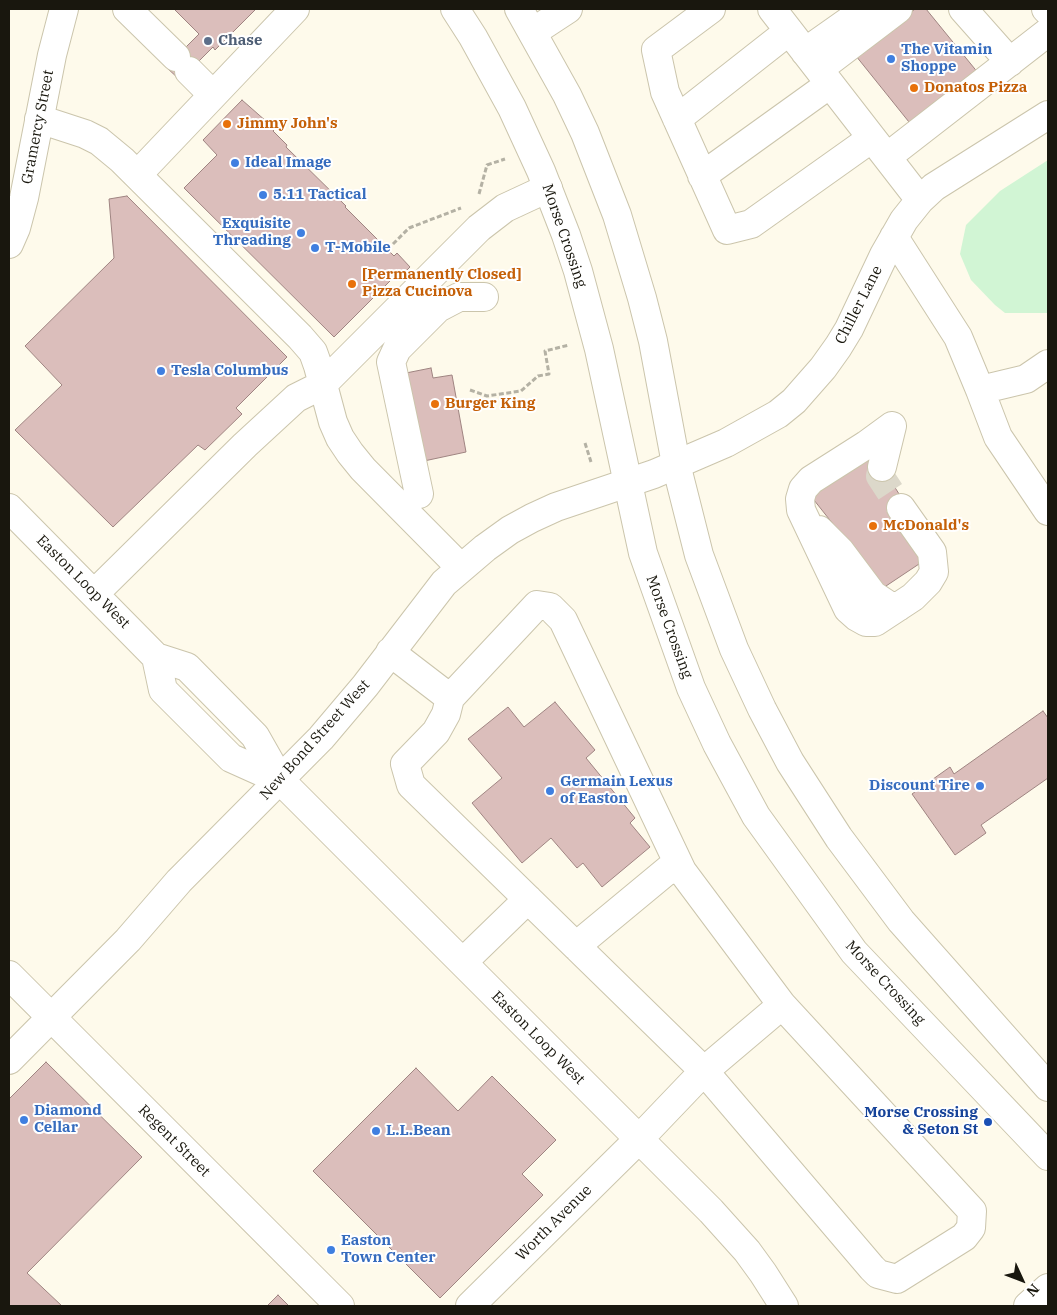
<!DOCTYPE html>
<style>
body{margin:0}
#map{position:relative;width:1057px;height:1315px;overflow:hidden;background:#fefaeb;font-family:"IBM Plex Serif",serif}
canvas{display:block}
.frame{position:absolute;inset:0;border:10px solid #19170e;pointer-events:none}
.north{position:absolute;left:997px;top:1255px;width:50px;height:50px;-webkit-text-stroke:4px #fff;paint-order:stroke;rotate:133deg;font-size:14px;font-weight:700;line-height:20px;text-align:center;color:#19170e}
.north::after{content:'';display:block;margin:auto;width:18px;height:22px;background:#19170e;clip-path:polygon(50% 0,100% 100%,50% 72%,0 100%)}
</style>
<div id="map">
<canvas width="1057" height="1315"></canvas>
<div class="frame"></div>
<div class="north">N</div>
</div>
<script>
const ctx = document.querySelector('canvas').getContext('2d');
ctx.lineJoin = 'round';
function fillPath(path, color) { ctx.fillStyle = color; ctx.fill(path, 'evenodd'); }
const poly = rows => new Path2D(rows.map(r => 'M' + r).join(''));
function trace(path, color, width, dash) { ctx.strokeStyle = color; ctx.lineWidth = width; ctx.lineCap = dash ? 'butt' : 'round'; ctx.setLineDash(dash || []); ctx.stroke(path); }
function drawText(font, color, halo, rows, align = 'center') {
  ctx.font = font + ' "IBM Plex Serif",serif'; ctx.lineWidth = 4; ctx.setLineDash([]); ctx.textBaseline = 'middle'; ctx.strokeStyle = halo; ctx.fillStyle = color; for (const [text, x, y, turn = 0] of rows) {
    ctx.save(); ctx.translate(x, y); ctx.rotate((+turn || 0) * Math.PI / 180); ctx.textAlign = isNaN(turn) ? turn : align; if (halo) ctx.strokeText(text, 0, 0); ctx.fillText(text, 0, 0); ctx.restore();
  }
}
fillPath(poly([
 [1048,160,1048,313,1005,313,995,305,971,280,960,254,966,225,1000,191]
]), '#d1f5d4');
const building = poly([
 [174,9,256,9,215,50,213,47,180,80,166,67,199,34,174,9],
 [915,9,926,9,979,74,913,127,856,56,915,9],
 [242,100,275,129,273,131,287,145,286,147,346,206,345,207,394,256,397,253,410,267,397,280,394,277,334,337,184,188,217,155,203,140,242,100],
 [127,196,287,357,236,408,242,414,205,450,198,445,113,527,15,430,62,385,25,346,114,258,109,199,127,196],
 [431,368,433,378,452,375,466,452,424,461,406,373,431,368],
 [872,451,906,505,931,556,880,590,848,543,810,495,872,451],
 [555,702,595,750,586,758,635,818,630,823,650,847,602,887,583,863,577,868,551,838,522,863,472,803,502,778,468,739,508,707,524,727,555,702],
 [1043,711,1048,718,1048,778,981,825,986,833,955,855,912,794,950,767,954,774,1043,711],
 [46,1062,142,1157,27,1273,62,1306,9,1306,9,1099,46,1062],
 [416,1068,458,1111,492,1076,556,1140,522,1174,543,1195,440,1298,313,1171,416,1068],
 [278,1295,289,1306,267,1306,278,1295]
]);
fillPath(building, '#dbbebb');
trace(building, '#9f8481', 1);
trace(poly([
 [882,467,880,476,901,508]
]), '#dcd8ca', 28, [28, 14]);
const minor = poly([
 [127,9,176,57],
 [711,9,656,50,665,92,727,230,751,224,872,138],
 [772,9,920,200],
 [963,9,1010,62],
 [1046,9,1048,11],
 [533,32,568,9],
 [805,52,866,9],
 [819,69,898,9],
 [189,71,213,95],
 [39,119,85,134,99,141,122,160,300,337,313,352,318,366,333,422,340,438,350,453,363,469,461,568],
 [677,119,789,31],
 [887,157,1048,32],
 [138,174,295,9],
 [702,176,830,84],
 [894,237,958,337,980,390,998,437,1048,511],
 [9,244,16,228,24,198,52,55,64,9],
 [980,390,1026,379,1048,364],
 [892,426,866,445,811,480,803,489,800,499,801,510,848,609,857,617,866,622,875,622,913,597,928,582,934,572,932,552,901,508],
 [882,467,892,426],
 [419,494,391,362,397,349,438,308,459,297,484,297],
 [9,508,156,657,187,667,255,736,280,780,711,1211,747,1251,763,1273,784,1306],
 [819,530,840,551,873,595,888,605,898,607],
 [94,594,245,445,296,398,322,385,479,228,505,208,548,188],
 [390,652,450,698,446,714,436,732,405,764,411,785,704,1071,639,1139,470,1306],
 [156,657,163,690,231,758,280,780],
 [450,698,537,605,550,607,563,620,682,871],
 [576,946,669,869,682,871,782,1005,972,1211,971,1228,964,1237,897,1279,878,1274,872,1268,704,1071,782,1005],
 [463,962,528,899],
 [9,975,340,1306],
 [9,1060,128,940,179,881,321,738,365,686,444,583,485,548,510,530,532,518,556,507,654,474,726,443,778,414,794,401,823,368,838,347,849,329,884,255,904,220,920,200,934,187,1048,115],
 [1028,1306,1048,1288]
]);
const major = poly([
 [455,9,473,37,512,108,541,171,566,235,578,271,599,349,643,553,691,688,717,744,756,816,854,952,1048,1156],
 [519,9,567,95,585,133,617,215,642,298,653,341,676,464,699,555,734,649,762,709,790,762,839,838,901,921,1048,1087]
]);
trace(minor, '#cbc5ac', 30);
trace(major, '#cbc5ac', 30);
trace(poly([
 [479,194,487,165,505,159],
 [393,244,409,228,461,208],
 [470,390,487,396,521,391,538,376,549,374,545,351,569,345],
 [585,443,591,462]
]), '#b4b1a4', 3, [5, 2.5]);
trace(minor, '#fff', 28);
trace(major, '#fff', 28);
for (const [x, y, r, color] of [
 [208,41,5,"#5c6f8a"],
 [891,59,5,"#3f7fe0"],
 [914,88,5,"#e8710a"],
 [227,124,5,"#e8710a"],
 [235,163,5,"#3f7fe0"],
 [263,195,5,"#3f7fe0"],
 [301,233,5,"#3f7fe0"],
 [315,248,5,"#3f7fe0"],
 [352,284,5,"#e8710a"],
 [161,371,5,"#3f7fe0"],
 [435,404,5,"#e8710a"],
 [873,526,5,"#e8710a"],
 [980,786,5,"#3f7fe0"],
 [550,791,5,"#3f7fe0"],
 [24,1120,5,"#3f7fe0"],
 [988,1122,5,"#1a4fb4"],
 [376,1131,5,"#3f7fe0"],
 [331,1250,5,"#3f7fe0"]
]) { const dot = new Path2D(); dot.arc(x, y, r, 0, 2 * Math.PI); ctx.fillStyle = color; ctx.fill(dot); trace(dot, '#fff', 2); }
drawText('bold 15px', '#4e5e75', '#fff', [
 ["Chase",218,41]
], 'left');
drawText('bold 15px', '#366cbe', '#fff', [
 ["The Vitamin",901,50],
 ["Shoppe",901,67],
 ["Ideal Image",245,163],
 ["5.11 Tactical",273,195],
 ["Exquisite",291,224,"right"],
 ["Threading",291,241,"right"],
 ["T-Mobile",325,248],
 ["Tesla Columbus",171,371],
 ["Germain Lexus",560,782],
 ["of Easton",560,799],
 ["Discount Tire",970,786,"right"],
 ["Diamond",34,1111],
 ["Cellar",34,1128],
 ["L.L.Bean",386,1131],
 ["Easton",341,1241],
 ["Town Center",341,1258]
], 'left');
drawText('bold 15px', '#c56008', '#fff', [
 ["Donatos Pizza",924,88],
 ["Jimmy John's",237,124],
 ["[Permanently Closed]",362,275],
 ["Pizza Cucinova",362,292],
 ["Burger King",445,404],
 ["McDonald's",883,526]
], 'left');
drawText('15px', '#19170e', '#fff', [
 ["Gramercy Street",38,127,-79],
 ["Morse Crossing",564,236,71],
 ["Chiller Lane",859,305,-63],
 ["Easton Loop West",83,582,45],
 ["Morse Crossing",669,627,70],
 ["New Bond Street West",315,740,-48],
 ["Morse Crossing",885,983,47],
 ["Easton Loop West",538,1038,45],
 ["Regent Street",174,1141,45],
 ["Worth Avenue",554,1223,-45]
]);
drawText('bold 15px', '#164399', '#fff', [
 ["Morse Crossing",978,1113],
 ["& Seton St",978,1130]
], 'right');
</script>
